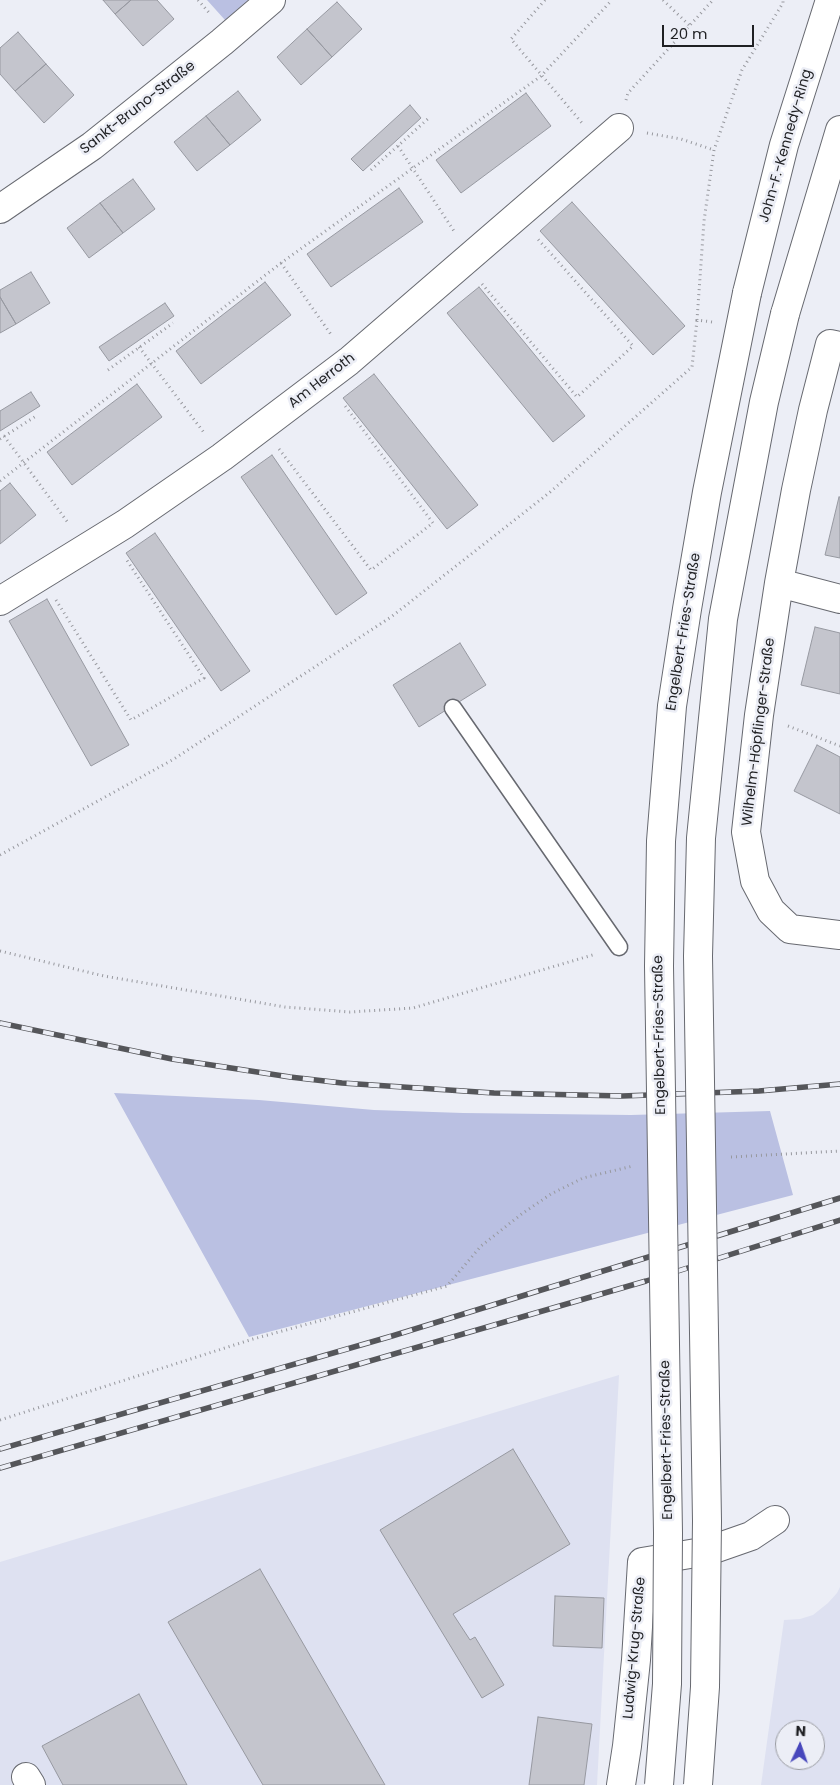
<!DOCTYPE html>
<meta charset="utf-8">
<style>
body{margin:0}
#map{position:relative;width:840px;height:1785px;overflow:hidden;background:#eceef6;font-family:Poppins,sans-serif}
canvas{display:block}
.north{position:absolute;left:775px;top:1720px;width:50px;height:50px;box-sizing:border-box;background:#eceef6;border:1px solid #9a9ca2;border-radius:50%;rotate:3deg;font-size:14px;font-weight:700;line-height:20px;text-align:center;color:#1f2023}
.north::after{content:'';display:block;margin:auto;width:18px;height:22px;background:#4747bc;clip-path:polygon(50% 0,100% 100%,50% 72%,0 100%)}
.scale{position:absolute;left:662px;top:25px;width:92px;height:22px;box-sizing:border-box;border:2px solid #1f2023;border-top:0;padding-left:6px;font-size:15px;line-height:18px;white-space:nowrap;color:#1f2023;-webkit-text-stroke:4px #eceef6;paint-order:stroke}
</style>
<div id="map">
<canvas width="840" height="1785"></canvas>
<div class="north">N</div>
<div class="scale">20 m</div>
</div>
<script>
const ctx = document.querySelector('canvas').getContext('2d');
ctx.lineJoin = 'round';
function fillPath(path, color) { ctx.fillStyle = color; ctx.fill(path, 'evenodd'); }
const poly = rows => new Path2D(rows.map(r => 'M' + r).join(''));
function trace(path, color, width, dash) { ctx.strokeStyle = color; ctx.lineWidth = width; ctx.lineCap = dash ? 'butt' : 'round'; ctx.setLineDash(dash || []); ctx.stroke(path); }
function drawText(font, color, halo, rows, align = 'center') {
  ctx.font = font + ' Poppins,sans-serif'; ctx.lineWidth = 5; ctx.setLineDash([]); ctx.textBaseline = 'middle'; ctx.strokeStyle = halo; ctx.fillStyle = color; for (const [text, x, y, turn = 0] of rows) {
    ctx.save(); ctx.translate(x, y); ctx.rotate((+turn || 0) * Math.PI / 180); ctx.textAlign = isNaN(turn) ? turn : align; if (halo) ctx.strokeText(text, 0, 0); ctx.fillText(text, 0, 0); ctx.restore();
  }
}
fillPath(poly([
 [619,1375,597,1785,0,1785,0,1562],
 [840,1587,840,1785,761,1785,784,1620,800,1619,813,1615,828,1603,837,1593],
 [785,1730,815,1730,815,1760,785,1760]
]), '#dee1f1');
fillPath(poly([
 [207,0,248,0,225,20],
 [114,1093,259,1100,374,1110,463,1113,631,1115,770,1111,793,1195,249,1337]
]), '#bac0e2');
const building = poly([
 [103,0,131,0,115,14,103,0],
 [131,0,157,0,174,19,143,46,115,14,131,0],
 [337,2,362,29,332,57,307,29,337,2],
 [307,29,332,57,301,85,277,57,307,29],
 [18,32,46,64,15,91,0,74,0,48,18,32],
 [46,64,74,95,44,123,15,91,46,64],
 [238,91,261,120,230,145,206,116,238,91],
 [526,93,551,126,461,193,436,160,526,93],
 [410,105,421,118,363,171,351,159,410,105],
 [206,116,230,145,197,171,174,142,206,116],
 [133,179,155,209,123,233,100,203,133,179],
 [399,188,423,222,331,287,307,254,399,188],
 [572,202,685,326,653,355,540,231,572,202],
 [100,203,123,233,89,258,67,228,100,203],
 [31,272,50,303,16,324,0,297,0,290,31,272],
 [265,282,291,315,201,384,176,351,265,282],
 [479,287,585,416,553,442,447,313,479,287],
 [0,297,16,324,0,333,0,297],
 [165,303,174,316,109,361,99,347,165,303],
 [374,374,478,505,447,529,343,398,374,374],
 [137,384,162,417,72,485,47,452,137,384],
 [31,392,40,406,0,431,0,411,31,392],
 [272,455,367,593,336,615,241,477,272,455],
 [10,483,36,515,0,544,0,491,10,483],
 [839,497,840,497,840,558,825,555,839,497],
 [155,533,250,671,221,691,126,553,155,533],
 [47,599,129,745,91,766,9,621,47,599],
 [815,627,840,633,840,694,801,685,815,627],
 [460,643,486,685,419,727,393,685,460,643],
 [817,745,840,757,840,814,794,791,817,745],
 [513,1449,570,1544,453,1614,470,1640,475,1637,504,1685,482,1698,380,1530,513,1449],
 [260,1569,385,1785,263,1785,168,1622,260,1569],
 [555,1596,604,1598,602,1648,553,1646,555,1596],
 [139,1694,187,1785,63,1785,42,1746,139,1694],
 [538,1717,592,1724,584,1785,529,1785,538,1717]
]);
fillPath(building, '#c4c5cd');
trace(building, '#9799a1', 1);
const lane = poly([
 [453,708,619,947]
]);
const street = poly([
 [0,209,92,146,222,42,271,0],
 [840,346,830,344,813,410,796,490,779,583,759,715,746,832,755,881,771,911,790,929,840,935],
 [779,583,840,599],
 [0,601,125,524,222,457,349,361,619,128],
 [26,1777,31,1785],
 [621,1785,627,1746,636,1660,642,1562,708,1551,751,1536,775,1520]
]);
const secondary = poly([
 [747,293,784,145,830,0],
 [785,314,840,130]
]);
trace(lane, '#676970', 19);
trace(street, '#676970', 30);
trace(secondary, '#676970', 30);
trace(poly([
 [198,0,211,15],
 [545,0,511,39,582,123],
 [663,0,690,26],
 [626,100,628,93,713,0],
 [647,133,681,139,714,150],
 [398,146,454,231],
 [371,170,430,117],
 [281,263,332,336],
 [482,284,577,397,633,346,537,238],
 [712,322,697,320,704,221,714,150,742,70,783,3,783,0],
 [139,347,205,434],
 [108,370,173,323],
 [4,436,69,524],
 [0,439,36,416],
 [279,449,371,570,433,523,343,403],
 [0,481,281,263,541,76,612,0],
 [56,600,131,720,204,678,126,559],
 [788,726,840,746],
 [0,855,174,759,391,617,549,493,692,367,697,320],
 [0,951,104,976,285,1007,350,1012,413,1008,596,954],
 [731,1157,840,1151],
 [0,1420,253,1339,447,1286,481,1246,523,1213,551,1194,583,1178,633,1166]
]), '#97989e', 3, [1, 4]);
trace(lane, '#fff', 16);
trace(street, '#fff', 28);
trace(secondary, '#fff', 28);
const rail = poly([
 [0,1023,172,1059,290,1077,342,1083,494,1093,622,1096,759,1091,840,1084],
 [0,1449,392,1336,840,1198],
 [0,1468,646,1281,840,1220]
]);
trace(rail, '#55565a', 5.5);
trace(rail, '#eceef6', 4, [11]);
const secondaryBridge = poly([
 [659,1785,667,1684,668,1533,659,966,661,841,672,706,687,609,707,492,747,293],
 [698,1785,705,1687,707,1521,698,956,701,838,723,619,764,402,785,314]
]);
trace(secondaryBridge, '#676970', 30, []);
trace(secondaryBridge, '#fff', 28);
drawText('14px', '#1f2023', '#eceef6', [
 ["Sankt-Bruno-Straße",138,108,-38],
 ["John-F.-Kennedy-Ring",786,146,-74],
 ["Am Herroth",322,381,-38],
 ["Engelbert-Fries-Straße",684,632,-81],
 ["Wilhelm-Höpflinger-Straße",759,732,-83],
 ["Engelbert-Fries-Straße",660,1035,-91],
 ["Engelbert-Fries-Straße",667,1440,-91],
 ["Ludwig-Krug-Straße",635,1648,-85]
]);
</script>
